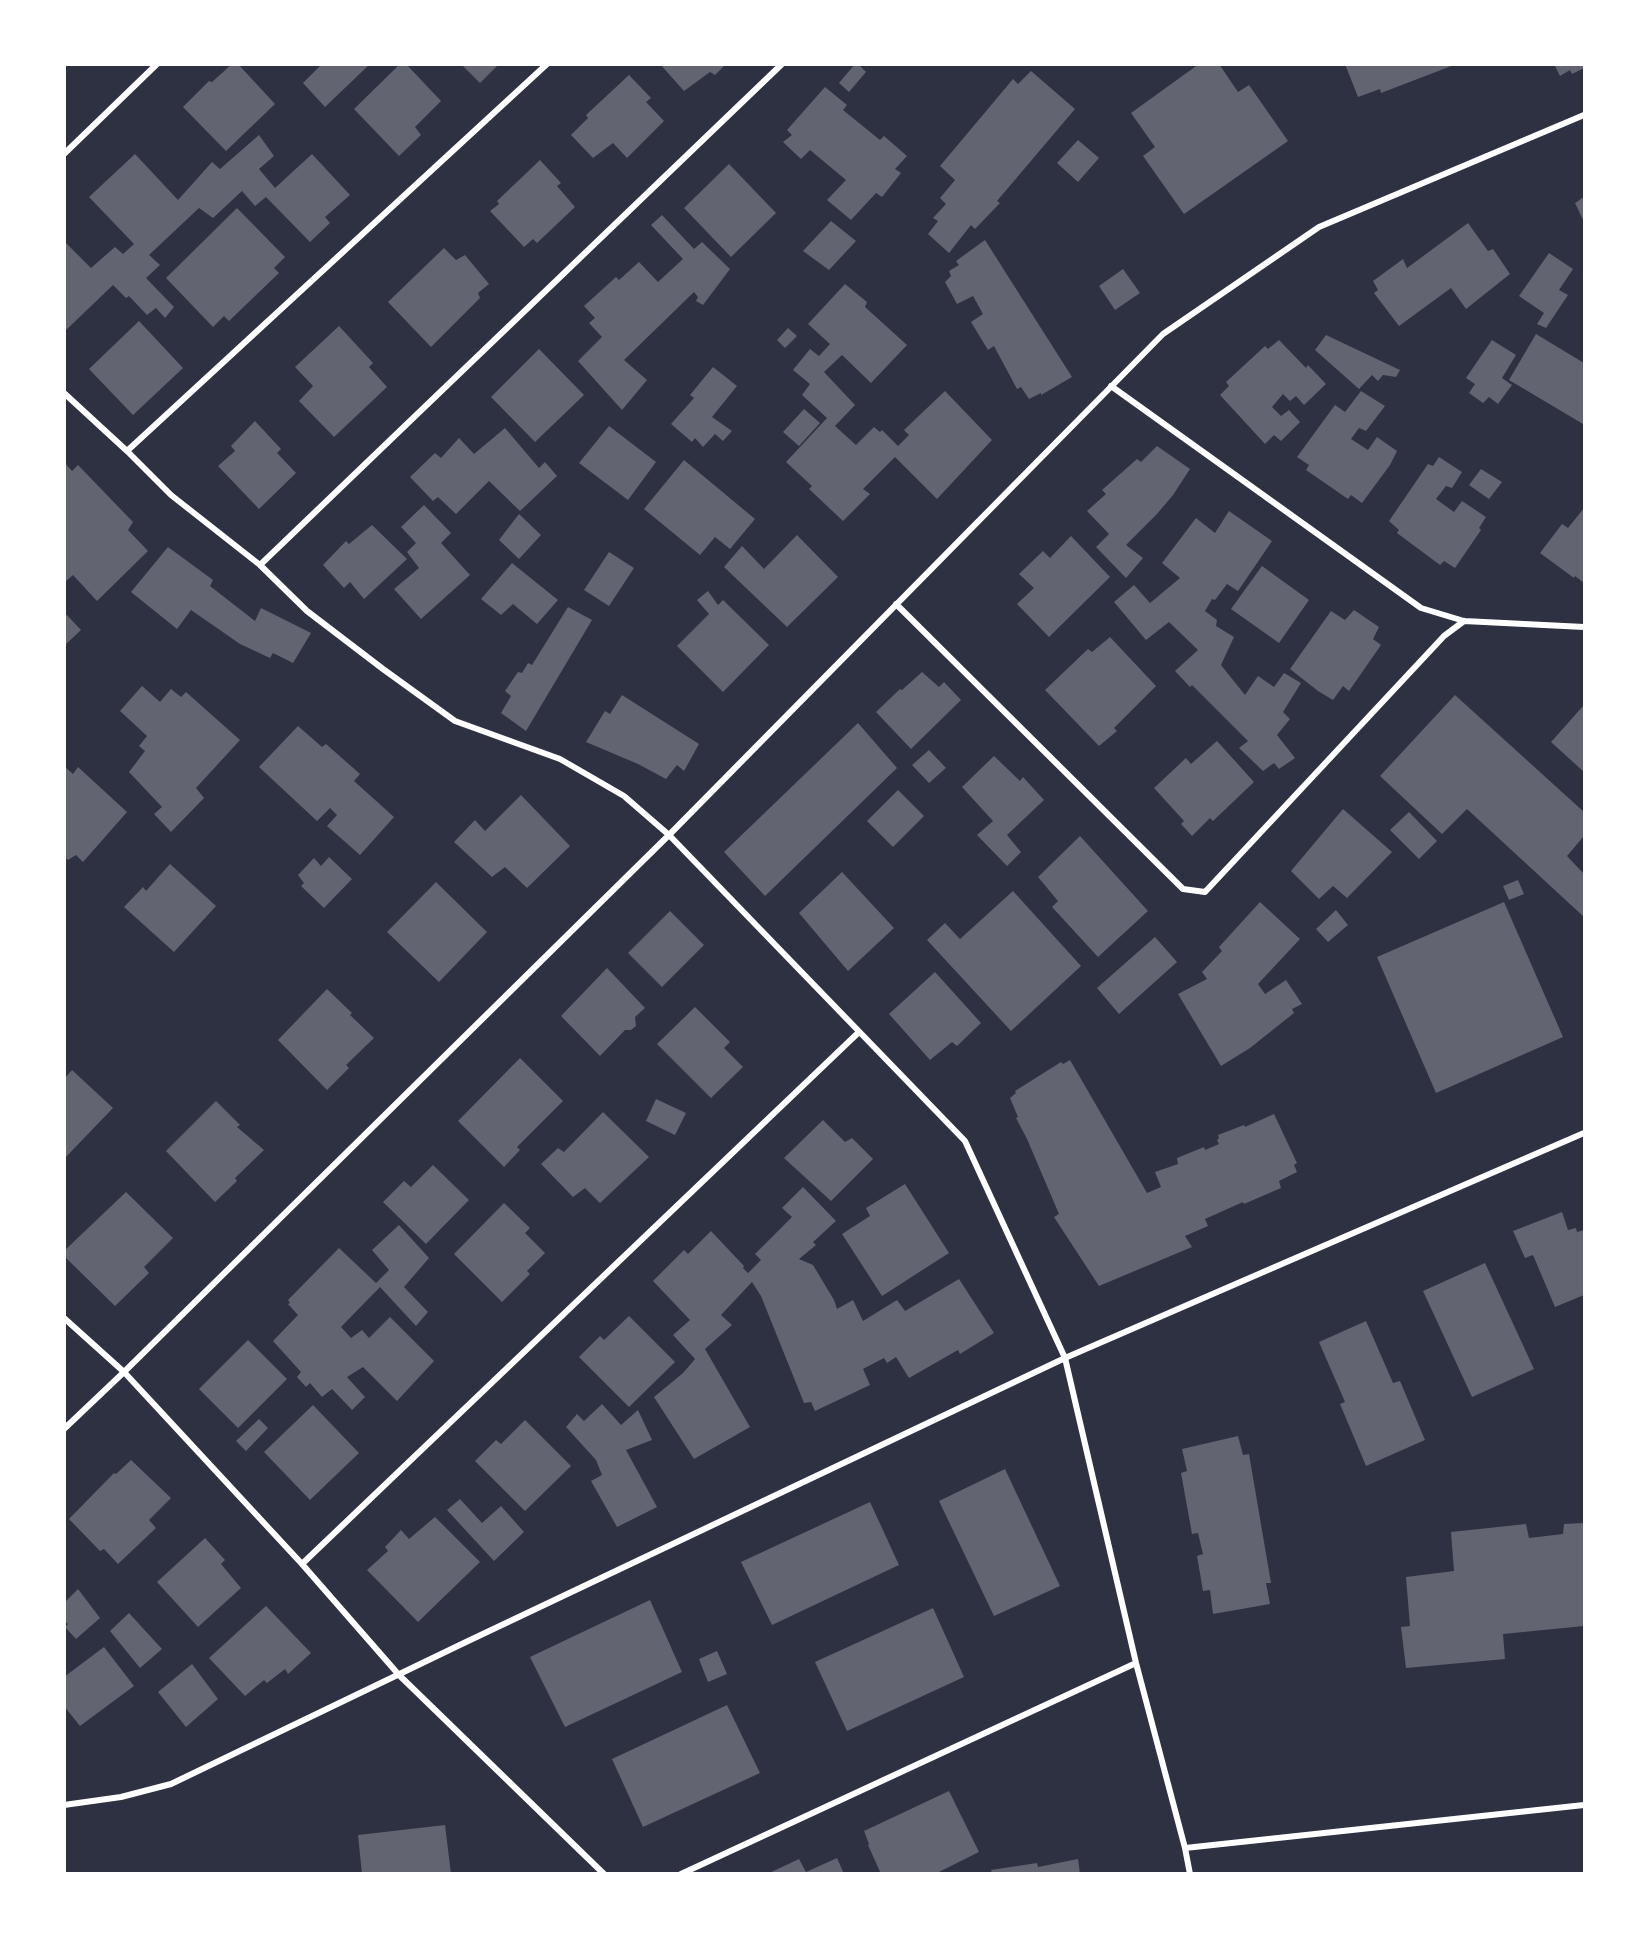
<!DOCTYPE html>
<style>
body{margin:0}
#map{position:relative;width:1649px;height:1938px;overflow:hidden;background:#2d3142;font-family:Manrope,sans-serif}
canvas{display:block}
.frame{position:absolute;inset:0;border:66px solid #fff;pointer-events:none}
</style>
<div id="map">
<canvas width="1649" height="1938"></canvas>
<div class="frame"></div>
</div>
<script>
const ctx = document.querySelector('canvas').getContext('2d');
ctx.lineJoin = 'round';
function fillPath(path, color) { ctx.fillStyle = color; ctx.fill(path, 'evenodd'); }
const poly = rows => new Path2D(rows.map(r => 'M' + r).join(''));
function trace(path, color, width, dash) { ctx.strokeStyle = color; ctx.lineWidth = width; ctx.lineCap = dash ? 'butt' : 'round'; ctx.setLineDash(dash || []); ctx.stroke(path); }
fillPath(poly([
 [232,64,238,64,275,104,226,151,183,107,209,81,212,82],
 [322,64,370,64,325,107,303,83],
 [400,64,406,64,441,101,415,127,421,135,399,156,354,109],
 [461,64,499,64,480,83],
 [660,64,726,64,715,75,710,72,684,91],
 [855,64,858,64,866,72,849,92,839,83],
 [1199,64,1219,64,1238,92,1249,85,1288,141,1184,214,1143,156,1155,147,1131,113],
 [1345,64,1454,64,1454,65,1381,93,1380,89,1358,97],
 [1554,64,1584,64,1584,68,1572,74,1570,70,1560,76],
 [1031,71,1075,109,997,201,1000,203,975,229,971,225,949,253,928,234,938,221,933,218,946,204,940,198,955,180,940,166,1013,79,1018,84],
 [629,75,651,98,646,102,664,121,627,158,613,143,593,158,571,135,588,118,586,115],
 [825,87,847,105,843,110,880,140,884,136,907,156,895,169,901,173,882,197,876,193,851,220,827,200,846,180,810,150,801,159,783,142,792,135,787,130],
 [259,135,274,156,259,169,275,188,312,154,350,195,325,217,330,223,310,242,266,197,255,206,242,191,213,218,199,208,149,255,160,265,146,278,174,307,165,318,156,308,147,315,129,296,126,298,113,285,64,332,64,241,91,268,115,247,123,254,134,244,89,197,135,154,178,200,212,162,220,169],
 [1078,140,1099,158,1078,182,1057,163],
 [540,160,561,183,557,186,575,207,537,243,533,239,524,247,490,211,499,204,497,201],
 [729,164,776,213,731,257,684,208],
 [1584,197,1584,222,1575,203],
 [237,208,285,257,274,268,279,273,229,321,224,316,213,327,166,278],
 [662,215,694,249,702,242,730,269,703,305,696,301,698,297,694,292,624,360,647,380,622,410,578,361,602,337,589,323,595,318,584,306,616,277,619,280,639,262,658,282,683,259,651,225],
 [831,221,856,241,829,270,803,251],
 [1468,223,1488,251,1493,249,1510,274,1466,309,1451,288,1399,326,1374,293,1378,290,1373,281,1403,259,1407,268],
 [985,240,1072,377,1041,395,1041,393,1029,399,1021,387,1017,389,994,346,988,350,971,322,983,314,973,296,957,304,945,282,951,276,949,271,959,265,956,261],
 [444,248,456,260,465,255,489,284,478,293,480,298,431,347,388,302],
 [1549,253,1573,269,1559,290,1568,295,1546,328,1537,324,1544,313,1519,296],
 [1123,269,1140,293,1115,310,1099,286],
 [845,284,867,302,865,307,907,345,871,383,842,355,824,372,855,405,835,426,856,445,874,427,880,432,882,430,898,446,909,435,904,430,945,391,992,440,937,499,895,457,863,489,870,494,843,521,809,489,812,486,786,462,827,418,802,395,810,384,793,370,810,349,819,356,830,344,808,324],
 [139,321,183,368,133,415,89,369],
 [339,326,373,363,369,367,387,387,334,437,299,401,313,386,295,367],
 [788,328,797,336,785,348,777,340],
 [1536,334,1584,363,1584,421,1583,424,1509,380],
 [1326,335,1400,370,1396,377,1383,375,1378,381,1372,375,1359,389,1315,350],
 [1279,340,1306,368,1308,365,1326,384,1304,405,1296,396,1290,401,1283,394,1272,407,1281,416,1289,410,1300,422,1281,441,1274,435,1265,444,1220,395,1229,386,1226,382,1265,346,1268,349],
 [1492,340,1516,355,1502,378,1512,385,1498,404,1489,397,1483,403,1469,393,1475,384,1466,378],
 [539,349,584,395,535,442,491,397],
 [713,367,737,386,712,417,732,431,723,441,715,434,703,447,695,438,692,442,671,424,694,398,690,395],
 [1361,391,1385,406,1366,431,1359,428,1351,439,1368,450,1377,437,1397,451,1390,465,1362,503,1351,495,1348,499,1306,470,1309,465,1297,457,1335,405,1345,412],
 [804,409,820,423,799,446,783,432],
 [255,421,281,449,277,453,296,473,259,509,218,466,235,451,231,446],
 [609,426,656,462,628,500,579,463],
 [505,428,539,468,545,462,557,476,520,511,489,481,456,514,438,497,433,501,410,477,435,453,441,458,459,438,474,454],
 [1157,446,1190,469,1173,495,1157,514,1126,545,1143,558,1126,578,1096,547,1109,534,1087,511,1106,494,1102,490,1137,459,1141,462],
 [1439,457,1462,472,1452,488,1446,486,1436,499,1454,512,1462,501,1486,517,1479,528,1481,530,1455,568,1444,561,1440,565,1397,533,1399,530,1389,521,1428,464,1433,466],
 [684,460,755,519,730,549,715,537,700,555,644,509],
 [64,462,72,471,78,465,133,522,128,530,148,551,97,601,73,575,66,581,64,580],
 [1481,469,1502,482,1489,499,1469,485],
 [424,505,451,533,441,543,470,575,421,619,394,589,419,568,407,552,416,543,401,527],
 [1584,508,1584,583,1575,576,1574,578,1540,553,1562,524,1568,528],
 [1229,511,1272,541,1238,591,1227,584,1215,600,1212,599,1205,611,1217,620,1216,626,1234,637,1221,665,1245,695,1258,676,1274,687,1284,673,1301,683,1283,712,1290,719,1277,735,1295,758,1279,769,1274,763,1263,771,1239,748,1248,741,1192,685,1190,687,1175,671,1198,650,1169,622,1146,640,1114,602,1134,585,1150,603,1180,578,1162,563,1196,518,1215,533],
 [519,514,541,535,519,559,499,540],
 [372,525,407,559,364,599,350,582,344,588,323,565,346,541,349,544],
 [797,535,838,577,787,627,724,567,742,546,764,569],
 [1071,536,1110,577,1049,637,1017,604,1034,588,1019,574,1043,551,1050,558],
 [168,547,213,580,210,586,255,621,261,608,311,633,293,663,273,653,270,658,240,644,191,610,177,629,131,592],
 [609,552,634,568,609,606,584,590],
 [512,563,558,600,537,624,513,604,501,615,481,599],
 [1262,566,1309,600,1279,643,1231,609],
 [708,591,718,605,723,600,769,645,723,692,677,646,709,614,697,600],
 [568,607,592,620,526,731,501,713,511,696,505,691,518,672,522,673,528,663,532,665],
 [1354,610,1379,627,1373,639,1381,645,1349,691,1343,686,1333,700,1318,691,1290,669,1331,611,1345,620],
 [64,612,81,630,64,646],
 [1110,637,1156,686,1114,728,1117,731,1099,746,1045,690,1088,649,1092,652],
 [922,672,939,687,944,682,961,700,911,749,876,712,900,689,902,690],
 [142,686,160,702,171,689,181,697,186,692,240,740,196,788,204,798,171,832,154,814,162,807,129,772,145,751,139,746,147,736,120,711],
 [622,695,699,744,684,771,677,765,666,779,638,764,586,742,605,711,610,714],
 [1455,695,1584,812,1584,836,1567,856,1584,874,1584,917,1467,809,1442,834,1380,776],
 [1584,705,1584,772,1551,742],
 [858,723,897,768,765,896,724,852],
 [298,726,322,747,326,744,360,774,354,781,394,817,360,855,327,826,337,815,330,808,317,821,259,767],
 [1217,741,1254,782,1213,821,1210,818,1192,836,1181,824,1184,821,1154,788,1186,758,1191,764],
 [929,750,946,768,929,783,912,765],
 [994,756,1020,781,1023,777,1044,800,1007,835,1021,852,1007,866,977,835,993,821,962,787],
 [64,766,73,774,78,767,127,812,83,862,76,855,68,860,64,857],
 [898,790,924,816,893,847,867,821],
 [521,795,570,846,527,888,505,867,492,877,454,842,475,820,485,831],
 [1343,809,1392,852,1347,898,1333,886,1319,899,1291,871],
 [1409,812,1437,841,1419,859,1390,830],
 [1080,836,1148,911,1098,957,1052,907,1058,901,1038,877],
 [329,857,352,879,324,908,301,886,304,883,298,875,314,858,321,866],
 [170,864,216,906,174,952,124,907,143,887,146,891],
 [842,872,894,928,848,971,799,913],
 [1518,880,1524,894,1509,900,1503,886],
 [436,882,487,932,439,982,387,932],
 [1013,891,1081,966,1011,1031,927,940,945,923,960,939],
 [1260,902,1300,939,1258,984,1265,994,1286,980,1302,1004,1292,1009,1294,1013,1250,1048,1221,1066,1178,994,1207,979,1202,972,1222,951,1219,947],
 [1504,902,1563,1037,1436,1093,1377,957],
 [1336,910,1348,925,1328,942,1316,929],
 [670,911,704,945,662,987,628,953],
 [1155,937,1177,962,1119,1014,1097,988],
 [607,968,645,1008,635,1017,636,1026,631,1030,625,1030,600,1056,561,1016],
 [935,972,981,1023,957,1046,952,1042,930,1060,889,1014],
 [327,989,352,1013,350,1015,374,1038,346,1065,349,1068,327,1090,278,1040],
 [695,1007,730,1042,724,1048,743,1067,711,1098,657,1044],
 [520,1058,563,1101,517,1147,520,1150,504,1167,458,1121],
 [1070,1060,1147,1193,1161,1187,1155,1172,1178,1164,1177,1158,1204,1147,1205,1150,1219,1144,1217,1140,1219,1138,1218,1135,1244,1125,1245,1127,1274,1114,1297,1163,1294,1165,1297,1172,1279,1181,1281,1188,1244,1204,1243,1202,1205,1219,1208,1226,1185,1236,1192,1247,1099,1286,1054,1217,1059,1214,1027,1139,1016,1118,1018,1117,1010,1098,1016,1093,1015,1091,1061,1062,1063,1064],
 [72,1070,113,1108,64,1159,64,1079],
 [656,1099,686,1113,675,1135,646,1121],
 [216,1101,240,1125,237,1127,264,1150,235,1178,237,1181,215,1202,166,1151],
 [603,1112,649,1157,600,1203,585,1188,573,1197,541,1164,558,1148,564,1152],
 [823,1120,845,1142,852,1138,873,1159,831,1201,784,1158],
 [433,1165,469,1200,426,1244,383,1202,404,1181,411,1187],
 [905,1184,949,1253,882,1296,842,1234,870,1216,866,1208],
 [803,1187,836,1221,813,1242,816,1245,799,1259,813,1265,834,1300,837,1309,853,1300,863,1321,897,1300,905,1311,959,1279,994,1333,960,1354,958,1350,909,1378,896,1357,887,1363,884,1358,863,1369,870,1385,815,1411,811,1402,804,1403,761,1296,752,1282,721,1315,732,1325,705,1349,750,1427,694,1459,654,1397,683,1373,695,1359,673,1335,690,1320,653,1281,684,1250,688,1254,711,1231,744,1266,743,1268,748,1273,761,1260,755,1254,792,1217,782,1208],
 [126,1192,173,1238,144,1267,149,1273,115,1306,64,1256,64,1251],
 [504,1203,530,1228,525,1233,545,1253,527,1271,530,1274,502,1302,454,1254],
 [1562,1212,1568,1230,1576,1228,1577,1232,1584,1230,1584,1295,1555,1307,1533,1255,1525,1258,1513,1231],
 [399,1225,429,1258,404,1287,428,1312,416,1326,380,1287,341,1327,351,1338,362,1330,369,1338,390,1317,434,1361,397,1401,363,1367,347,1377,365,1397,352,1410,332,1389,322,1397,310,1383,306,1387,297,1377,301,1372,273,1341,298,1315,288,1304,290,1303,288,1300,339,1248,376,1283,389,1270,372,1250],
 [1485,1263,1534,1369,1472,1397,1423,1291],
 [629,1316,675,1362,629,1407,579,1357,600,1336,604,1340],
 [1366,1321,1393,1383,1400,1381,1425,1440,1366,1466,1340,1404,1345,1402,1319,1342],
 [248,1340,287,1379,238,1428,199,1389],
 [602,1404,621,1425,638,1410,652,1440,626,1450,657,1507,617,1527,591,1481,602,1475,596,1460,566,1427,577,1414,584,1421],
 [313,1405,359,1453,310,1500,264,1452],
 [259,1419,268,1428,246,1451,236,1441],
 [525,1420,571,1466,525,1511,475,1461,496,1440,501,1444],
 [1238,1436,1243,1455,1249,1454,1271,1583,1266,1583,1270,1604,1213,1614,1210,1590,1203,1591,1197,1556,1203,1554,1198,1533,1192,1534,1181,1473,1187,1471,1182,1449],
 [131,1460,171,1498,149,1520,156,1528,118,1564,104,1549,100,1551,69,1519,114,1473,116,1474],
 [1005,1469,1060,1586,994,1616,939,1501],
 [460,1499,482,1523,501,1506,524,1532,494,1561,447,1510],
 [870,1502,899,1565,772,1625,741,1562],
 [435,1517,480,1562,418,1622,367,1570,388,1551,385,1547,401,1530,409,1539],
 [1584,1523,1584,1626,1503,1634,1505,1659,1406,1668,1401,1627,1410,1626,1406,1577,1454,1571,1451,1532,1526,1524,1529,1538,1563,1534,1564,1524],
 [205,1538,225,1560,221,1564,241,1588,198,1627,157,1582],
 [78,1589,100,1618,76,1639,65,1627,68,1624,64,1620,64,1603],
 [650,1600,682,1672,565,1727,530,1657],
 [266,1606,311,1653,288,1674,285,1669,267,1683,264,1680,245,1696,209,1658],
 [933,1608,964,1677,847,1731,815,1662],
 [129,1613,162,1649,140,1668,110,1631],
 [104,1647,134,1686,80,1726,64,1706,64,1677],
 [717,1651,727,1674,708,1682,699,1659],
 [192,1664,218,1699,186,1727,158,1692],
 [727,1705,760,1773,643,1827,612,1759],
 [949,1791,979,1852,935,1874,881,1874,868,1845,869,1844,864,1831],
 [445,1825,451,1874,362,1874,358,1835],
 [837,1858,844,1874,767,1874,799,1859,806,1872],
 [1078,1859,1080,1874,992,1874,991,1870,1037,1863,1038,1867]
]), '#626471');
trace(poly([
 [64,154,157,64],
 [1111,386,1421,608,1464,621,1584,627],
 [64,393,127,451,171,495,260,565,307,611,383,669,455,721,560,759,624,796,669,835,965,1141,1065,1358,1136,1663,1185,1848,1190,1874],
 [127,451,547,64],
 [260,565,782,64],
 [896,604,1183,889,1205,892,1444,636,1464,621],
 [64,1318,124,1372,302,1564,399,1675,604,1874],
 [64,1429,124,1372,669,835,1163,334,1319,227,1584,115],
 [302,1564,859,1032],
 [64,1805,121,1797,171,1784,466,1642,1065,1358,1584,1133],
 [1185,1848,1584,1805],
 [681,1874,1136,1663]
]), '#fff', 6);
</script>
